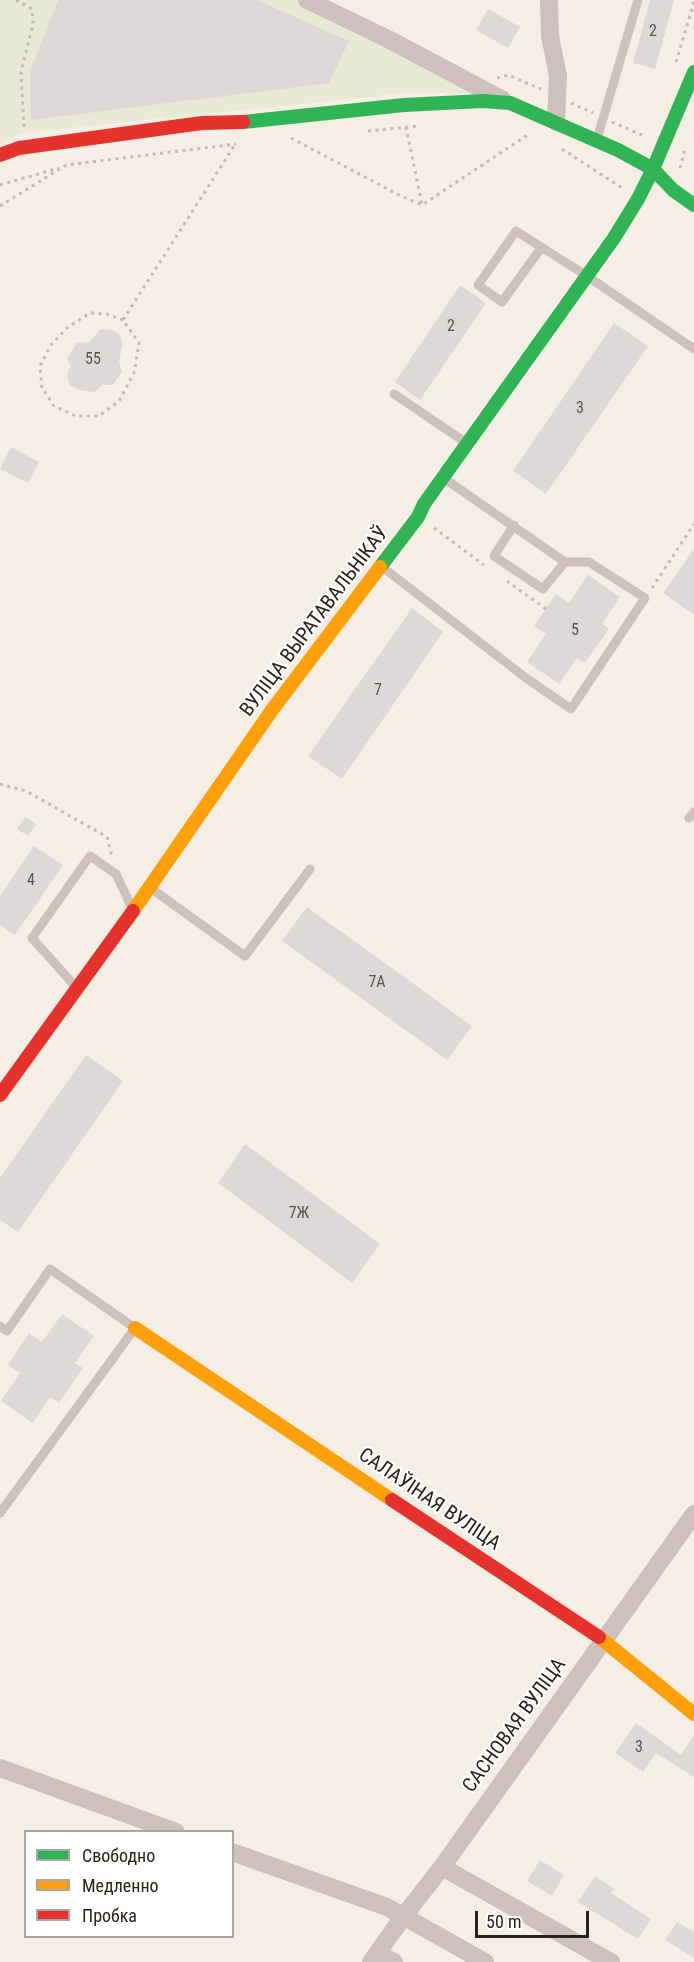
<!DOCTYPE html>
<meta charset="utf-8">
<style>
body{margin:0}
#map{position:relative;width:694px;height:1962px;overflow:hidden;background:#f5eee5;font-family:"Roboto Condensed",sans-serif}
canvas{display:block}
.legend{position:absolute;left:24px;top:1830px;width:210px;height:108px;box-sizing:border-box;background:#fff;border:2px solid #a9a7a3;margin:0;padding:8px 10px;list-style:none;font-size:18px;color:#28221a}
.legend li{display:flex;align-items:center;gap:12px;height:30px}
.legend b{width:30px;border:2px solid #a9a7a3}
.scale{position:absolute;left:475px;top:1911px;width:114px;height:27px;box-sizing:border-box;border:3px solid #28221a;border-top:0;padding-left:8px;font-size:18px;line-height:21px;white-space:nowrap;color:#28221a;-webkit-text-stroke:4px #fff;paint-order:stroke}
</style>
<div id="map">
<canvas width="694" height="1962"></canvas>
<ul class="legend">
<li><b style="height:8px;background:#30b455"></b>Свободно</li>
<li><b style="height:8px;background:#ff9f0a"></b>Медленно</li>
<li><b style="height:8px;background:#e5322d"></b>Пробка</li>
</ul>
<div class="scale">50 m</div>
</div>
<script>
const ctx = document.querySelector('canvas').getContext('2d');
ctx.lineJoin = 'round';
function fillPath(path, color) { ctx.fillStyle = color; ctx.fill(path, 'evenodd'); }
const poly = rows => new Path2D(rows.map(r => 'M' + r).join(''));
function trace(path, color, width, dash) { ctx.strokeStyle = color; ctx.lineWidth = width; ctx.lineCap = dash ? 'butt' : 'round'; ctx.setLineDash(dash || []); ctx.stroke(path); }
function drawText(font, color, halo, rows, align = 'center') {
  ctx.font = font + ' "Roboto Condensed",sans-serif'; ctx.lineWidth = 4.5; ctx.setLineDash([]); ctx.textBaseline = 'middle'; ctx.strokeStyle = halo; ctx.fillStyle = color; for (const [text, x, y, turn = 0] of rows) {
    ctx.save(); ctx.translate(x, y); ctx.rotate((+turn || 0) * Math.PI / 180); ctx.textAlign = isNaN(turn) ? turn : align; if (halo) ctx.strokeText(text, 0, 0); ctx.fillText(text, 0, 0); ctx.restore();
  }
}
fillPath(poly([
 [0,0,300,0,489,94,409,93,21,133,0,145]
]), '#e9ead5');
fillPath(poly([
 [58,0,257,0,349,41,329,83,31,120,30,71],
 [650,0,674,0,655,69,633,63],
 [488,9,520,27,508,48,476,30],
 [460,285,486,303,420,400,395,382],
 [614,323,648,346,546,494,513,471],
 [101,329,112,330,119,334,123,343,119,361,122,372,113,385,102,385,95,392,80,390,70,385,67,374,71,366,67,359,77,343,89,342],
 [11,447,39,462,28,483,0,469],
 [694,549,694,615,663,593],
 [588,575,620,597,602,624,609,629,585,663,577,658,559,684,527,662,546,634,534,626,556,594,569,603],
 [412,608,443,632,342,779,308,756],
 [25,817,36,824,28,836,17,829],
 [34,846,63,865,15,935,0,925,0,896],
 [307,907,472,1026,447,1060,282,941],
 [86,1055,123,1081,18,1232,0,1220,0,1178],
 [245,1144,380,1244,352,1283,218,1183],
 [62,1314,94,1336,75,1363,83,1368,59,1403,50,1397,33,1423,1,1401,20,1373,8,1365,29,1333,42,1342],
 [636,1723,681,1755,694,1735,694,1777,656,1753,643,1772,615,1753],
 [540,1860,564,1875,552,1896,527,1881],
 [595,1876,614,1889,611,1893,651,1919,638,1939,578,1902],
 [677,1922,694,1932,694,1958,665,1940]
]), '#dfd8d8');
trace(poly([
 [16,0,32,9,33,24,21,72,24,127],
 [676,62,694,2],
 [497,78,508,75,541,89],
 [571,103,593,113],
 [612,122,642,135],
 [406,127,422,205],
 [368,131,419,126],
 [291,138,397,194,422,205,529,134],
 [562,149,622,188],
 [680,168,685,149],
 [0,185,59,168],
 [0,206,66,165,236,144],
 [123,320,107,314,90,313,68,327,51,345,40,366,42,388,54,406,76,416,99,416,119,401,134,373,139,343,123,320,236,143],
 [434,528,484,565],
 [507,581,546,609],
 [652,588,694,524],
 [0,784,26,791,107,837,112,857]
]), '#c3b9b5', 3, [3, 4.5]);
trace(poly([
 [597,139,638,0],
 [541,248,502,302,478,285,516,231,587,276,694,349],
 [394,394,465,442],
 [514,525,494,556,543,589,565,562],
 [381,566,526,678,571,709,645,598,589,562,565,562,445,479],
 [689,818,694,812],
 [152,889,245,956,310,869],
 [75,986,32,938,90,856,116,874,131,906],
 [0,1326,7,1331,50,1269,135,1328,0,1513]
]), '#cdc0be', 9);
trace(poly([
 [307,0,388,39,503,100],
 [549,0,550,36,558,76,556,122],
 [0,1768,176,1832],
 [232,1852,387,1907,485,1962],
 [442,1867,611,1962],
 [377,1954,394,1962],
 [371,1962,403,1917,442,1867,694,1514]
]), '#cdc0be', 18);
trace(poly([
 [243,122,404,105,483,101,510,103,618,150,653,169,673,190,694,205],
 [380,567,418,517,424,504,614,238,638,199,653,169,694,72]
]), '#30b455', 14);
trace(poly([
 [133,911,272,710,380,567],
 [135,1328,392,1500],
 [599,1637,694,1714]
]), '#ff9f0a', 14);
trace(poly([
 [0,155,19,148,202,123,243,122],
 [0,1095,133,911],
 [392,1500,599,1637]
]), '#e5322d', 14);
drawText('16px', '#59524c', null, [
 ["2",653,32],
 ["2",451,327],
 ["55",93,360],
 ["3",580,409],
 ["5",575,631],
 ["7",378,691],
 ["4",31,881],
 ["7А",377,983],
 ["7Ж",299,1214],
 ["3",639,1748]
]);
drawText('20px', '#28221a', '#fff', [
 ["ВУЛІЦА ВЫРАТАВАЛЬНІКАЎ",315,622,-53],
 ["САЛАЎІНАЯ ВУЛІЦА",429,1500,34],
 ["САСНОВАЯ ВУЛІЦА",515,1726,-54]
]);
</script>
